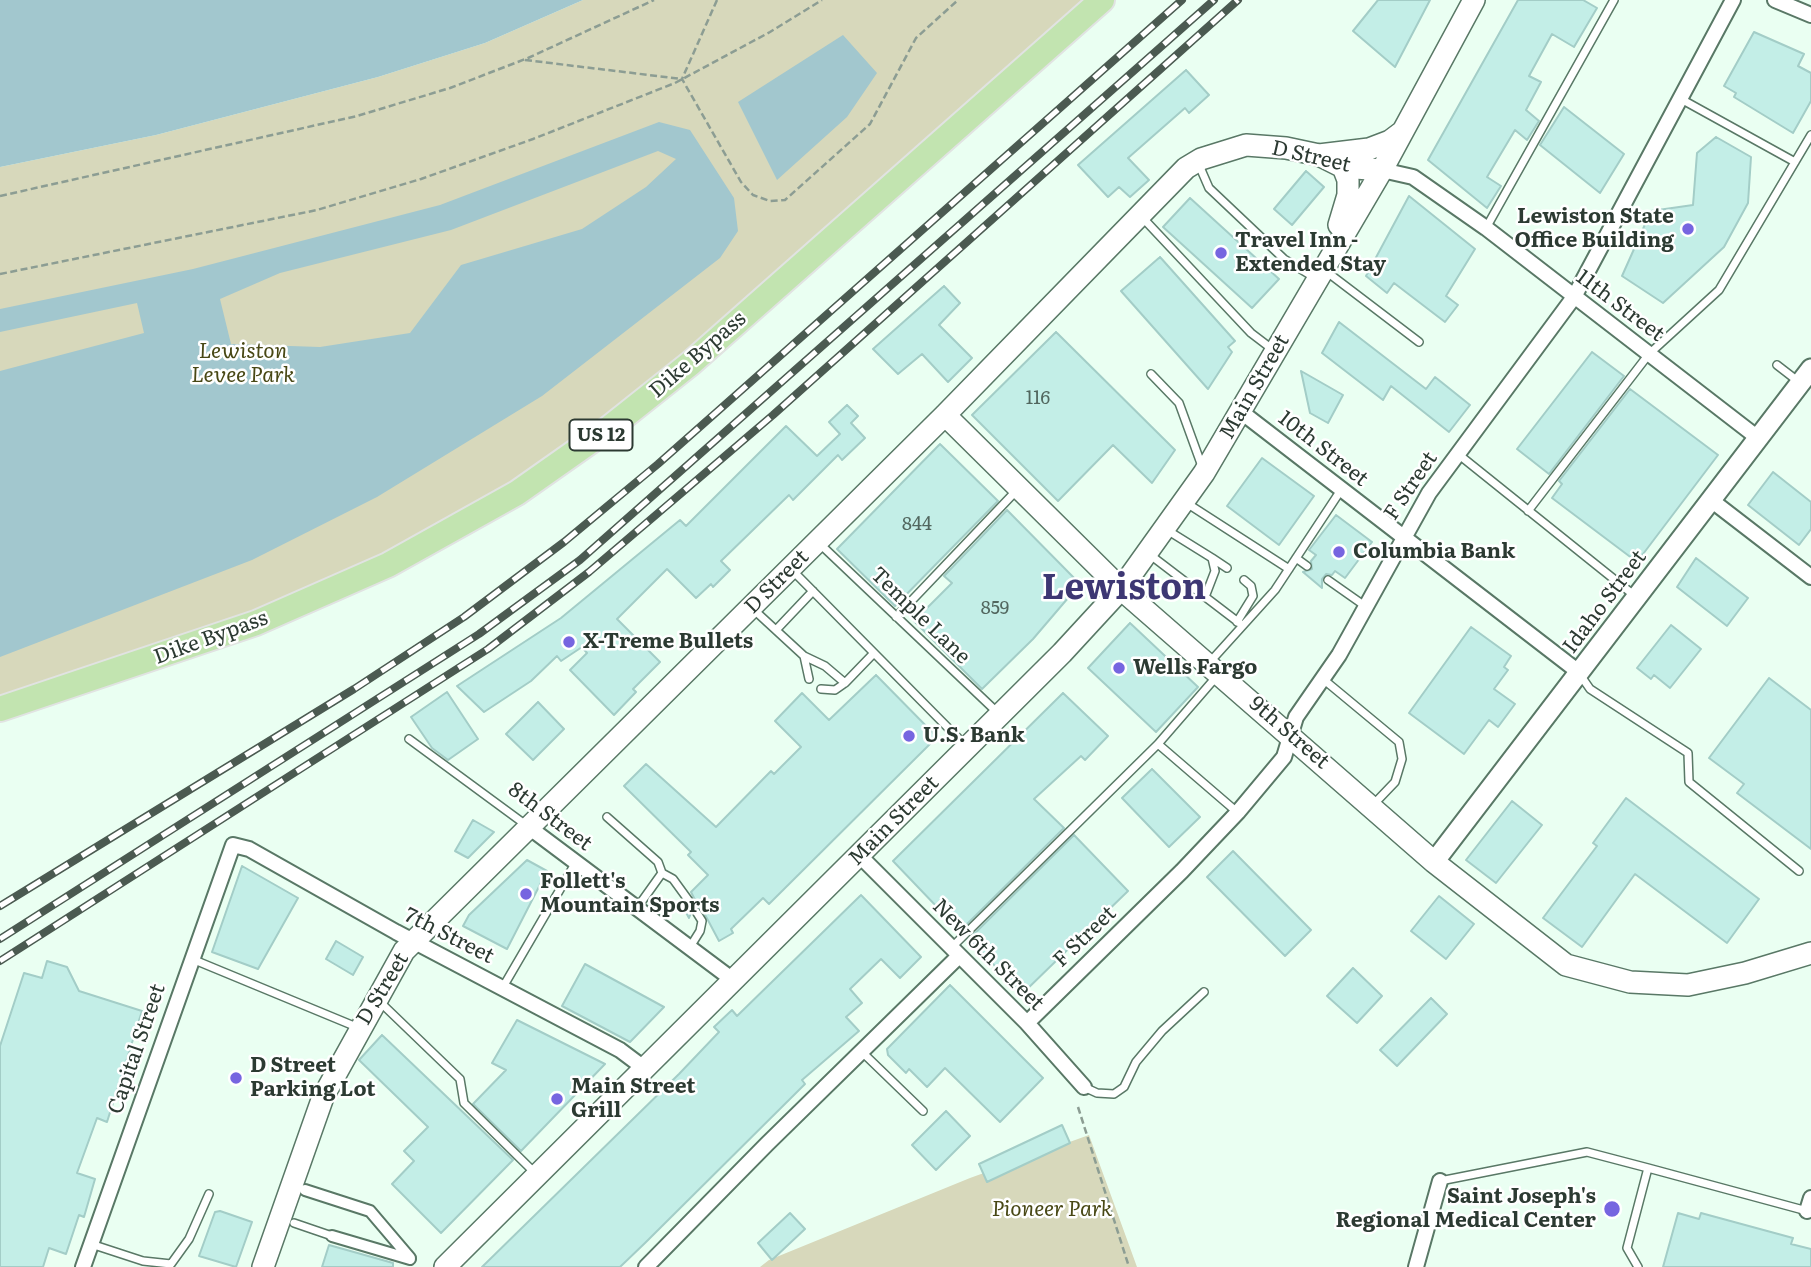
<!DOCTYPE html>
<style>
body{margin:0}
canvas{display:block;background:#eafff2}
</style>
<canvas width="1811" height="1267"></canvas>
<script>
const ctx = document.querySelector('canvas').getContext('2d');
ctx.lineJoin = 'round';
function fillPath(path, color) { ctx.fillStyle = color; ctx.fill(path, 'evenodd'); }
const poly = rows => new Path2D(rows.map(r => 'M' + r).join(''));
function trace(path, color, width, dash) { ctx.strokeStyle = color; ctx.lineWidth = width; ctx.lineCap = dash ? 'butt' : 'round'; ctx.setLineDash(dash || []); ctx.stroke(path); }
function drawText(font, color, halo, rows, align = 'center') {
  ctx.font = font + ' Literata,serif'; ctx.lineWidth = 5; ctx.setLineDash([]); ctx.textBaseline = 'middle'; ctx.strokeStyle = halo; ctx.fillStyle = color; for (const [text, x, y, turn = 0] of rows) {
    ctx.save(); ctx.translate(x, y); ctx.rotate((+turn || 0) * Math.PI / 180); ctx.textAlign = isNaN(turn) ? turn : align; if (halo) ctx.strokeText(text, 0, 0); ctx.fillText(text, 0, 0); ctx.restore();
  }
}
fillPath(poly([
 [583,0,1102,0,691,363,388,565,0,698,0,167,156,135,378,77,485,43],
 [1089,1135,1137,1267,760,1267,769,1260,970,1178]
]), '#d7d8bb');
fillPath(poly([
 [0,0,583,0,485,43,378,77,156,135,0,167],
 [843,35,877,73,847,117,777,180,738,102],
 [659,122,690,130,734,198,738,231,720,258,542,396,377,497,252,560,0,657,0,371,144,333,137,303,0,332,0,309,193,269,440,205],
 [658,151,676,159,646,187,582,229,461,265,410,333,320,347,231,344,220,299,280,273,451,230]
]), '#a2c7ce');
const building = poly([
 [1378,0,1430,0,1395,67,1353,31,1378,0],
 [1518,0,1583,0,1597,8,1574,47,1552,34,1529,76,1541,82,1526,110,1539,121,1527,140,1515,130,1487,177,1501,186,1487,208,1428,160,1518,0],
 [1754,32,1804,54,1798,66,1811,73,1811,101,1793,133,1734,97,1736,93,1724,86,1754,32],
 [1186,70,1209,95,1189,113,1185,108,1128,158,1149,180,1130,197,1119,187,1108,197,1078,165,1186,70],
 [1564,107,1624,154,1600,193,1540,145,1564,107],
 [1716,137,1751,157,1748,203,1724,247,1663,303,1622,276,1651,211,1693,205,1697,153,1716,137],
 [1306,171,1324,187,1292,225,1274,209,1306,171],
 [1409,196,1475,249,1446,296,1458,305,1445,322,1394,283,1387,293,1366,276,1409,196],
 [1190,198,1279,279,1252,308,1163,227,1190,198],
 [1160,257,1235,341,1228,347,1232,352,1208,389,1121,291,1160,257],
 [944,286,960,303,939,325,972,358,948,382,922,354,898,374,873,349,944,286],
 [1339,322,1426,389,1435,377,1470,405,1449,432,1391,386,1383,400,1322,353,1339,322],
 [1056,332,1175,450,1152,483,1113,445,1058,501,972,415,1056,332],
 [1592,352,1624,376,1549,474,1517,449,1592,352],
 [1301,371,1343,395,1328,423,1310,413,1301,371],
 [1630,389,1718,455,1637,562,1552,498,1562,484,1559,481,1630,389],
 [847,405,858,416,851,423,865,438,842,460,838,455,793,500,789,495,721,561,730,570,713,587,711,584,696,598,667,569,617,619,660,662,633,689,636,692,614,715,570,670,587,653,582,647,561,661,557,656,531,681,484,712,457,686,561,618,680,520,686,526,786,426,817,456,840,434,829,422,847,405],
 [940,444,998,501,895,606,837,549,940,444],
 [1262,458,1314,496,1279,545,1227,506,1262,458],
 [1773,472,1811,502,1811,529,1799,545,1748,505,1773,472],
 [1007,510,1080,584,1033,639,982,689,914,621,952,583,944,576,1007,510],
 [1336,515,1372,542,1345,578,1335,571,1332,575,1326,574,1322,579,1322,588,1303,572,1312,569,1311,561,1316,555,1309,550,1336,515],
 [1696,558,1748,598,1727,626,1677,587,1696,558],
 [1130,623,1198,687,1156,732,1088,668,1130,623],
 [1671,625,1701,649,1670,688,1654,675,1651,679,1637,668,1671,625],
 [1471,627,1511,656,1504,667,1508,670,1494,689,1515,704,1498,727,1489,720,1464,754,1409,713,1471,627],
 [876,675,937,737,769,904,763,898,731,929,733,933,719,941,702,909,693,908,689,918,682,905,693,905,695,900,691,892,708,875,688,855,691,852,624,786,646,764,716,827,771,771,774,774,801,747,775,721,802,693,829,720,876,675],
 [1769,678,1811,710,1811,849,1737,793,1744,784,1709,758,1769,678],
 [447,692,478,739,448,760,432,748,411,717,447,692],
 [1063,693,1108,736,1085,760,1081,756,1034,799,1064,828,960,931,893,861,1063,693],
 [538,702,564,729,533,760,506,734,538,702],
 [1152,769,1200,817,1169,847,1122,798,1152,769],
 [1626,798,1759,899,1727,943,1635,874,1582,947,1543,918,1597,846,1593,843,1626,798],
 [1512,801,1542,825,1496,883,1466,860,1512,801],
 [473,820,494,832,468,858,455,851,473,820],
 [1074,835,1128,891,1022,994,969,939,1074,835],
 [1233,851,1311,930,1285,956,1207,877,1233,851],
 [527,860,547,871,507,949,463,926,469,915,527,860],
 [242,866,298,898,258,969,212,952,242,866],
 [861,895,921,957,900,978,881,959,850,989,862,1003,846,1017,859,1031,802,1080,805,1084,645,1243,620,1267,482,1267,679,1074,719,1032,714,1027,732,1010,737,1016,861,895],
 [1439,896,1474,924,1446,959,1411,931,1439,896],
 [336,941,363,957,353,975,326,959,336,941],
 [47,961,67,967,79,991,142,1011,107,1122,97,1118,77,1173,95,1179,84,1217,79,1215,66,1254,49,1248,43,1267,0,1267,0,1046,24,973,42,978,47,961],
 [585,964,664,1007,630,1042,562,1006,585,964],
 [1353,968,1382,996,1357,1023,1327,996,1353,968],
 [950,985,1043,1078,1000,1122,945,1068,927,1087,909,1069,906,1073,888,1055,887,1049,950,985],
 [1431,998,1447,1014,1397,1066,1380,1050,1431,998],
 [517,1020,605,1064,521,1151,473,1104,506,1070,492,1063,517,1020],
 [382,1035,513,1160,441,1233,392,1184,414,1161,404,1151,428,1127,359,1060,382,1035],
 [946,1111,970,1136,936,1170,912,1145,946,1111],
 [1062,1125,1070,1143,987,1182,979,1164,1062,1125],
 [220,1211,252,1222,236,1267,199,1256,215,1212,220,1211],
 [790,1213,805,1229,772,1260,758,1243,790,1213],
 [1678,1213,1699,1219,1701,1213,1793,1238,1791,1244,1811,1249,1811,1267,1663,1267,1678,1213],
 [329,1245,393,1263,393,1267,322,1267,329,1245]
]);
fillPath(building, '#c3eee7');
trace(building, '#a3cdc7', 2);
const service = poly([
 [1681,99,1795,162],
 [1199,165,1209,188,1284,259,1317,279],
 [1141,216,1251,333,1272,349],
 [1486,228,1614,0],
 [1327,272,1419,342],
 [1777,365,1799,382],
 [1151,374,1179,403,1203,469],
 [1458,454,1635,596],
 [1185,502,1289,569],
 [1528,511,1649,354,1719,290,1811,135],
 [1167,530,1212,558,1215,571,1205,597],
 [820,544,999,714],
 [1149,554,1242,625],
 [1212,558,1227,568],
 [1296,558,1307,566],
 [791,569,965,745],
 [1328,580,1365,606],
 [753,609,804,656,825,666,845,683,874,653],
 [896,617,1016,491],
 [1237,622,1253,596,1251,586,1244,580],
 [776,630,813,591],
 [804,656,809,679],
 [1209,663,1275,590,1341,490],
 [1581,676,1590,689,1688,753,1689,782,1799,871],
 [1323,679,1399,742,1402,759,1395,782,1372,806],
 [821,689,835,690,845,683],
 [409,739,526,825],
 [1158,744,1237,812],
 [607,817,658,862,662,873,637,908],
 [662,873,673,879,689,901],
 [690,947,700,931,702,921,697,913],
 [951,948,1158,744,1217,676],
 [192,959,359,1028],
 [503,987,576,862],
 [380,1002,460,1079,464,1103,536,1174],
 [862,1052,923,1111],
 [1084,1087,1097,1093,1114,1094,1124,1087,1136,1062,1162,1031,1204,992],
 [1648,1168,1807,1211],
 [1440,1181,1587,1152,1648,1168,1627,1248,1638,1267],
 [294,1223,332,1236],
 [91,1244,143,1261,171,1264,189,1239,209,1194]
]);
const pedestrian = poly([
 [305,1190,370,1211,410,1258],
 [332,1236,410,1259]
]);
const minor = poly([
 [1775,0,1811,15],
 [1382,170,1413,177,1486,228,1758,438],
 [1240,411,1580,673],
 [1711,500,1811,577],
 [530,828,733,980],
 [860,856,1027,1023,1084,1087],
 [1027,1023,1182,871,1238,812,1284,757,1296,717,1339,655,1429,493,1574,297,1733,0],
 [1807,1211,1811,1198],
 [83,1267,233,845,249,849,396,932,620,1050,644,1068],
 [646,1267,767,1144,959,956],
 [1416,1267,1440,1181]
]);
const tertiary = poly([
 [1434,862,1811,369]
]);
const secondary = poly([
 [1319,155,1369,149,1390,141,1402,132],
 [1339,225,1348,195,1348,180,1343,167],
 [945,415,1121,589,1434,862,1566,965,1630,982,1688,985,1745,973,1811,953],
 [263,1267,323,1097,404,951,945,415,1186,168,1201,159,1246,145,1286,148,1319,155,1343,167,1382,170],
 [445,1267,1062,653,1121,589,1204,473,1382,170,1474,0]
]);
const trunk = poly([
 [0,709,256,623,388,565,517,493,608,429,691,363,1102,0]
]);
trace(service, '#597866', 10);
trace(pedestrian, '#597866', 14);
trace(minor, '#597866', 18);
trace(tertiary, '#597866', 23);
trace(secondary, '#597866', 24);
trace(trunk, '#e1e3e2', 28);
trace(poly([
 [717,0,682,79,741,182,753,195,770,201,785,200,870,124,916,38,958,0],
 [525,60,682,79],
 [0,196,357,116,450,88,528,58,654,0],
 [0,274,317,210,421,179,533,139,675,83,770,32,822,0],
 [1078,1107,1129,1267]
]), '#8c9d93', 2.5, [7, 3.5]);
trace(service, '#fff', 7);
trace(pedestrian, '#fff', 10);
trace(minor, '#fff', 14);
trace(tertiary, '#fff', 19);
trace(secondary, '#fff', 21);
trace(trunk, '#c2e4b0', 24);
const rail = poly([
 [0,906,354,689,464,617,564,542,658,464,1182,0],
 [0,939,479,634,580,560,1214,0],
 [0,961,488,649,589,572,773,415,1238,0]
]);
trace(rail, '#4b5a51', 8);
trace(rail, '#fff', 5, [16]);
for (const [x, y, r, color] of [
 [1688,229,7,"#7665e0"],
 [1221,253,7,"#7665e0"],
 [1339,552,7,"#7665e0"],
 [569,642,7,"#7665e0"],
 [1119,668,7,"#7665e0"],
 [909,736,7,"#7665e0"],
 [526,894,7,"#7665e0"],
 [236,1078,7,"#7665e0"],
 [557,1099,7,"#7665e0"],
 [1612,1209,9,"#7665e0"]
]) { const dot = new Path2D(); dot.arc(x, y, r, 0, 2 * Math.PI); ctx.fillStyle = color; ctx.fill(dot); trace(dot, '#fff', 2.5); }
drawText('18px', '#52675f', null, [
 ["116",1038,399],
 ["844",917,525],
 ["859",995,609]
]);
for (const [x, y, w] of [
 [601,435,63]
]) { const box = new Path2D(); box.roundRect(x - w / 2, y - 15.5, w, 31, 5); ctx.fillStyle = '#fff'; ctx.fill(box); trace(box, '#2c3a32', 2); }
drawText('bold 19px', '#2c3a32', null, [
 ["US 12",601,435]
]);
drawText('21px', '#2c3a32', '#fff', [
 ["D Street",1311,157,13],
 ["11th Street",1620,306,37],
 ["Dike Bypass",698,355,-41],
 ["Main Street",1255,387,-60],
 ["10th Street",1323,449,38],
 ["F Street",1411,486,-56],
 ["D Street",777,582,-45],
 ["Idaho Street",1605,602,-53],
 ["Temple Lane",920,616,44],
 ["Dike Bypass",211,638,-20],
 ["9th Street",1289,733,41],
 ["8th Street",550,817,37],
 ["Main Street",894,821,-45],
 ["7th Street",449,936,27],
 ["F Street",1085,937,-44],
 ["New 6th Street",988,955,45],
 ["D Street",383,989,-59],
 ["Capital Street",137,1049,-71]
]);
drawText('bold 21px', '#2c3a32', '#fff', [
 ["Lewiston State",1674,217,"right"],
 ["Office Building",1674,241,"right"],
 ["Travel Inn -",1235,241],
 ["Extended Stay",1235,265],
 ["Columbia Bank",1353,552],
 ["X-Treme Bullets",583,642],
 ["Wells Fargo",1133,668],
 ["U.S. Bank",923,736],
 ["Follett's",540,882],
 ["Mountain Sports",540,906],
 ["D Street",250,1066],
 ["Parking Lot",250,1090],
 ["Main Street",571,1087],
 ["Grill",571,1111],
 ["Saint Joseph's",1596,1197,"right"],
 ["Regional Medical Center",1596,1221,"right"]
], 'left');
drawText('italic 21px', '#484815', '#fff', [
 ["Lewiston",243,352],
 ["Levee Park",243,376],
 ["Pioneer Park",1052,1210]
]);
drawText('bold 35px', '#3d3773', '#fff', [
 ["Lewiston",1124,589]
]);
</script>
